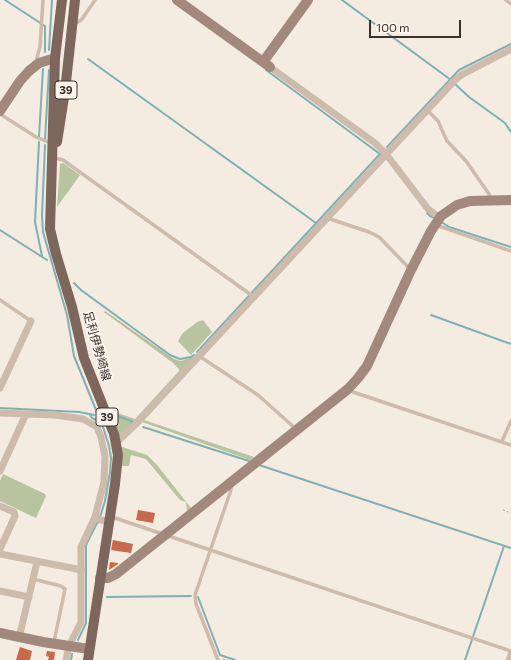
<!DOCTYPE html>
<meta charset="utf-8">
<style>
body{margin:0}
#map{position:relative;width:511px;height:660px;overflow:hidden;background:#f4ebe1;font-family:Commissioner,sans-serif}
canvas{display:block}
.scale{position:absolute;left:369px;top:20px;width:92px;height:18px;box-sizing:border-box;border:2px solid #3b302b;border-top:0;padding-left:5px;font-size:12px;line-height:14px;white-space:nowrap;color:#3b302b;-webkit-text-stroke:3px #fbf5ee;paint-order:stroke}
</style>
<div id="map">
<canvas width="511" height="660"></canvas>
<div class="scale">100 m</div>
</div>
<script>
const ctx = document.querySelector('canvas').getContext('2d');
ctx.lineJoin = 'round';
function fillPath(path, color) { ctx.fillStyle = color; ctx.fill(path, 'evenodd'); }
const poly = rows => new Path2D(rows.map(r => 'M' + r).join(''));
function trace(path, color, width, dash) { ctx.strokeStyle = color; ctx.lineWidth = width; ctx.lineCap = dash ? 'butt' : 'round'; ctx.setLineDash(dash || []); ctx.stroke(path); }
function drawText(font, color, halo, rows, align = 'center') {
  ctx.font = font + ' Commissioner,"Noto Sans JP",sans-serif'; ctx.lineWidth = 3.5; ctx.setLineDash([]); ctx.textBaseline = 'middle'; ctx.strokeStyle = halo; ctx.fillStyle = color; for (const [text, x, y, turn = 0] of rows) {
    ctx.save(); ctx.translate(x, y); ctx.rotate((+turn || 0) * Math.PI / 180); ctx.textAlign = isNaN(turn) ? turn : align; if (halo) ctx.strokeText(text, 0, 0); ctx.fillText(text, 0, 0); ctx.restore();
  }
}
fillPath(poly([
 [63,163,80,175,57,207,60,164],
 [105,311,174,359,181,361,193,357,195,358,119,439,109,410,135,419,179,371,179,369,173,363,104,312],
 [203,320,212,332,191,355,178,341,183,333,197,322],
 [144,420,254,457,250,460,142,422],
 [122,447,147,455,157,465,191,508,187,511,186,502,180,500,146,459,131,455,129,466,121,466,121,448],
 [3,474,45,494,46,496,36,518,0,501,0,481]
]), '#b8c4a0');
trace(poly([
 [5,0,45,26,45,52],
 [342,0,451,80],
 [49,50,52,0],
 [88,59,316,223],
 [454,83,469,97,505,123,511,132],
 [39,137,43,69],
 [45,139,49,70],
 [39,142,35,222,42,256],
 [45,145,42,216,43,232,67,315,74,356,103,427,109,446,111,458,110,472,105,501,100,517],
 [387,147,459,70,511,44],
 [427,213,430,216,435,218],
 [440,221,449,227,511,247],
 [0,230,47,260],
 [74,283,81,290,170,355,180,359,191,357,194,355],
 [431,315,511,344],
 [197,352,380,154,266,70],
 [0,408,79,412,94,415],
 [113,414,133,422],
 [90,415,92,418,102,423],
 [143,427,249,461],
 [259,465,511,548],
 [107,597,191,596],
 [198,597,220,655,235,660],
 [78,640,86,623,86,545,98,521],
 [71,660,72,654],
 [465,660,504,546]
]), '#7fb0b2', 2);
fillPath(poly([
 [138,510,155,513,153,523,136,520],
 [113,540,133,544,131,553,111,550],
 [110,562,118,563,118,564,109,570],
 [20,647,32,651,30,660,16,660],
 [47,651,55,652,54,660,48,660,49,657,46,656]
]), '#c8694b');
trace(poly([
 [105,312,180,365],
 [503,510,511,513],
 [223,659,228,660]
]), '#b9a596', 1, [2, 2]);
trace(poly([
 [506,0,511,4],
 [73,22,78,22,82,19,95,0],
 [39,62,37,57,40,47,43,0],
 [427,110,438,121,447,141,466,161,489,194,491,199],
 [0,114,36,137,51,143],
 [55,158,63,160,254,297],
 [327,218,369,232,379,237,411,270],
 [436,225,511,251],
 [0,300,31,321],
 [199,356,258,395,296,429],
 [349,389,353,392,511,445],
 [502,441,511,421],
 [112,517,511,651],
 [33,579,61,586,65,589,54,642],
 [218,660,196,604,195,595,231,490,231,484]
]), '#cdbbac', 3.5);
trace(poly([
 [270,67,375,143,386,154,428,209,440,218],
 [0,388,31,321],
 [0,413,55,415,83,419,97,427,101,437,105,456,104,482,95,517,81,547,81,622,69,646,66,660],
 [116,443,135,425,455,80,463,74,511,49],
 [0,471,26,414],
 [0,506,14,512,15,516,0,549],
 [95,517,100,520,109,521],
 [0,554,82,570],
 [0,591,29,597],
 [19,638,37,562],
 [509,660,511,655]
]), '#cdbbac', 7);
trace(poly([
 [177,0,270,67],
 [263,62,308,0],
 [0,111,20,81,29,71,39,63,55,58],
 [100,578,108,578,116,574,348,389,358,378,367,366,411,270,431,231,441,216,457,205,470,201,511,200],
 [0,633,43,642,89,649]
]), '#a18a7d', 10);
trace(poly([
 [62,0,55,58,50,229,56,254,72,307,84,358,114,434,118,455,115,484,88,660],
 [57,142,65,91,75,0]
]), '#7d675c', 10);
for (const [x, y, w] of [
 [66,90,22],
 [107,417,22]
]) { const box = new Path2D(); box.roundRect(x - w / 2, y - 9, w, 18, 3); ctx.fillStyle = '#fbf5ee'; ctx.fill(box); trace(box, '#3b302b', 1); }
drawText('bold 11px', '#3b302b', null, [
 ["39",66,90],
 ["39",107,417]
]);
drawText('12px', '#3b302b', '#fbf5ee', [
 ["足利伊勢崎線",97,346,74]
]);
</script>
